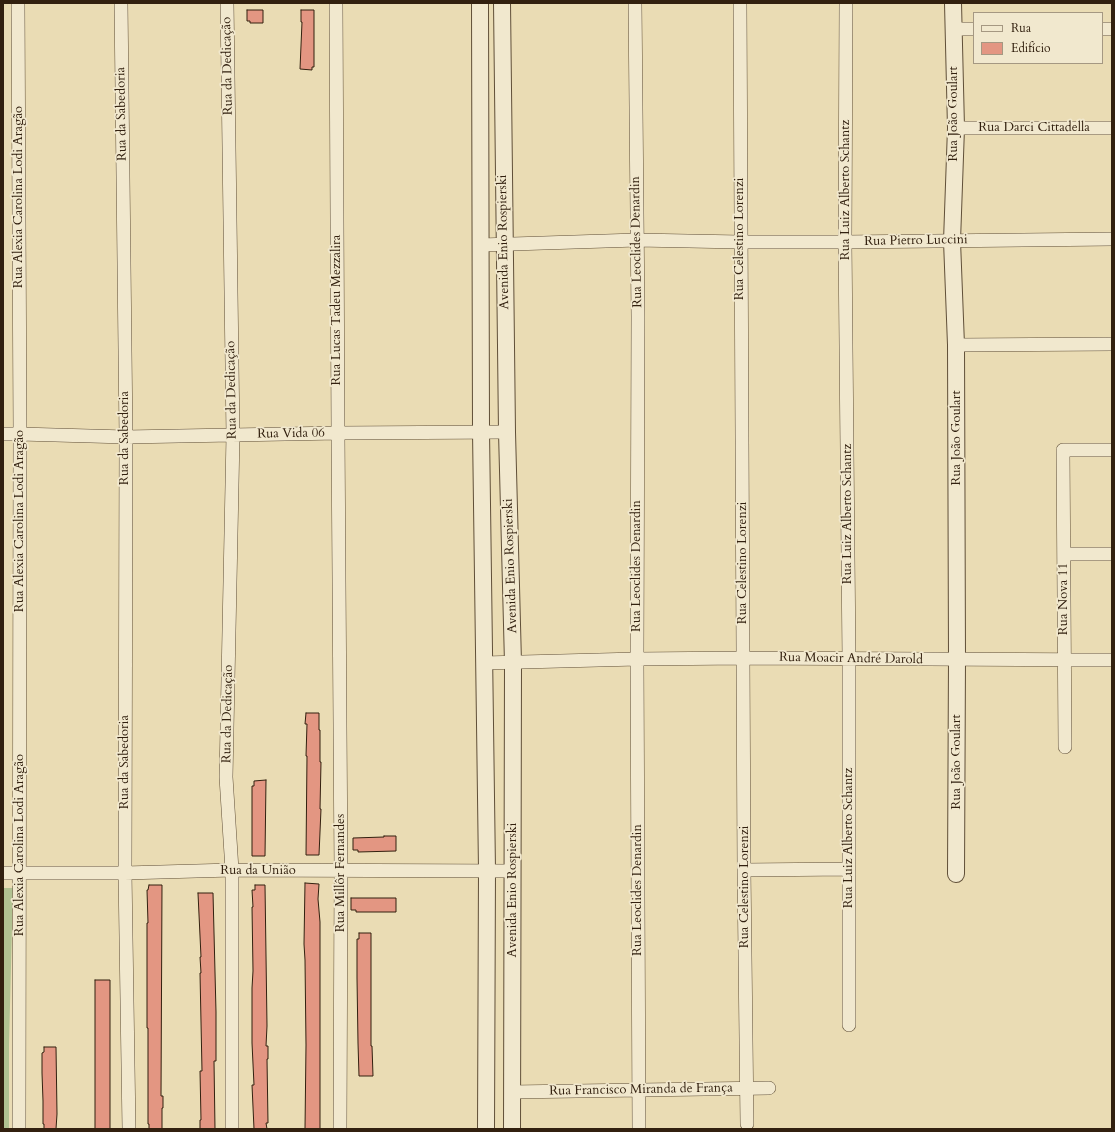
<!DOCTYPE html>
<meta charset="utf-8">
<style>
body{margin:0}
#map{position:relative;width:1115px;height:1132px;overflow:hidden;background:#eadcb4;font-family:Cardo,serif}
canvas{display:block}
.frame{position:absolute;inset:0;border:4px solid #32200f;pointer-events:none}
.legend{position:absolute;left:973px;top:12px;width:130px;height:52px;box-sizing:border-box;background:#f1e8ce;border:1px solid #a59882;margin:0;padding:5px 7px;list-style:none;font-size:12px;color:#32200f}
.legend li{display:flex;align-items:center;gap:8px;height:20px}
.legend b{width:20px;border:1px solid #a59882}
</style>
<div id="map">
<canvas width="1115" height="1132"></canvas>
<div class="frame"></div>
<ul class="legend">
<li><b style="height:5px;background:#f1e8ce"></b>Rua</li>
<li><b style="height:11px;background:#e39682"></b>Edifício</li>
</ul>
</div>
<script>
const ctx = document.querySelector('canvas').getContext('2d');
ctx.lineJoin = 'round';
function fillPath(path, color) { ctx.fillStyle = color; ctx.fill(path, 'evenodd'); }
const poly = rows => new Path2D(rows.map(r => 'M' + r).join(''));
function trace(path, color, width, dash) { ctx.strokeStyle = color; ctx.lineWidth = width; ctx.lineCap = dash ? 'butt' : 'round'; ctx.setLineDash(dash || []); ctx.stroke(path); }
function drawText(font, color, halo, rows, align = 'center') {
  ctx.font = font + ' Cardo,serif'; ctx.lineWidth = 3.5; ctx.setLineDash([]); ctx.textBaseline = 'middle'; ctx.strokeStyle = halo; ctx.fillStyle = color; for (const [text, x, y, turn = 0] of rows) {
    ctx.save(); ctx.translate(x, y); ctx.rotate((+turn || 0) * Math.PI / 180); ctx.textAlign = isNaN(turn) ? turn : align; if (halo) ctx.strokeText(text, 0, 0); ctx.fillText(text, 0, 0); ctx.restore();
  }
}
fillPath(poly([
 [3,888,13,888,9,1044,9,1129,3,1129]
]), '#b1c291');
const building = poly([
 [247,10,263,10,263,23,250,23,250,21,247,21,247,10],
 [301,10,314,10,314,67,312,67,312,70,300,69,302,22,301,22,301,10],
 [306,713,319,713,319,730,320,730,320,762,321,762,320,809,321,809,319,855,306,855,307,756,306,756,307,724,305,724,306,713],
 [266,780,265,856,252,856,252,786,254,786,254,781,266,780],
 [384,836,396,836,396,851,358,852,358,850,353,850,353,838,384,837,384,836],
 [305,883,319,884,318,899,320,922,320,1129,305,1129,306,1045,305,960,304,944,305,883],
 [149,885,162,885,161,1096,163,1096,163,1108,162,1108,162,1129,149,1129,149,1124,148,1124,148,1028,147,1028,147,923,148,923,147,890,148,890,149,885],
 [255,885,265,885,267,1026,266,1046,268,1046,268,1059,267,1059,268,1123,266,1123,267,1129,254,1129,252,1085,254,1085,252,1043,252,988,253,971,252,907,253,907,252,890,255,890,255,885],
 [198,893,213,893,216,1012,216,1061,214,1061,215,1129,200,1129,200,1120,201,1120,200,1071,202,1071,200,973,201,973,200,957,201,957,198,893],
 [351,898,396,898,396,912,356,912,356,910,351,910,351,898],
 [359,933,371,933,371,1046,372,1046,373,1076,359,1076,358,1043,357,978,357,939,359,939,359,933],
 [95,980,110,980,110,1129,95,1129,95,980],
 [44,1047,56,1047,57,1114,56,1129,44,1129,44,1124,43,1124,43,1101,42,1073,42,1053,44,1052,44,1047]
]);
fillPath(building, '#e39682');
trace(building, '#32200f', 1);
const minor = poly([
 [18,3,20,434,19,1129],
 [121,3,126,437,125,873,129,1129],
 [227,3,233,436,226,777,232,870,232,1129],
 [336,3,338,433,341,871,340,1129],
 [635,3,638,317,637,659,639,1129],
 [740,3,744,870,747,1124],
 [846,3,845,242,849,659,849,1025],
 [953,29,974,29],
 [1102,29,1112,29],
 [956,128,1112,128],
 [481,245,637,240,740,242,845,242,1112,239],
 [956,345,1112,344],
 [3,434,20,434,126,437,338,433,507,432],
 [1064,554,1112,554],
 [484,663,637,659,744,658,1112,660],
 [1065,747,1063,450,1112,450],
 [744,870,849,869],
 [3,873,125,873,232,870,513,871],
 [512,1092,769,1088]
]);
const tertiary = poly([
 [480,3,481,431,487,870,486,1129],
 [502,3,507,432,513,663,512,1129],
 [953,3,956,128,952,241,956,345,957,659,956,874]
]);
trace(minor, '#604f38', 14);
trace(tertiary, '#604f38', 18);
trace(minor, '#f1e8ce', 13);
trace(tertiary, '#f1e8ce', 16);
drawText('13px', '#32200f', '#f1e8ce', [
 ["Rua da Dedicação",228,66,-91],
 ["Rua da Sabedoria",122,114,-91],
 ["Rua João Goulart",954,114,-90],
 ["Rua Darci Cittadella",1034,128],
 ["Rua Luiz Alberto Schantz",846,190,-90],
 ["Rua Alexia Carolina Lodi Aragão",19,197,-90],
 ["Rua Celestino Lorenzi",740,239,-90],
 ["Rua Pietro Luccini",916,241,-1],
 ["Avenida Enio Rospierski",504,242,-91],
 ["Rua Leoclides Denardin",637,242,-91],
 ["Rua Lucas Tadeu Mezzalira",337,310,-90],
 ["Rua da Dedicação",232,390,-91],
 ["Rua Vida 06",291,434,-1],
 ["Rua da Sabedoria",125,438,-90],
 ["Rua João Goulart",957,438,-90],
 ["Rua Luiz Alberto Schantz",848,514,-90],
 ["Rua Alexia Carolina Lodi Aragão",20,521,-90],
 ["Rua Celestino Lorenzi",743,563,-90],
 ["Avenida Enio Rospierski",511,566,-92],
 ["Rua Leoclides Denardin",637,566,-90],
 ["Rua Nova 11",1064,599,-90],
 ["Rua Moacir André Darold",851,659,1],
 ["Rua da Dedicação",228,714,-89],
 ["Rua da Sabedoria",125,762,-90],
 ["Rua João Goulart",957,762,-90],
 ["Rua Luiz Alberto Schantz",849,838,-90],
 ["Rua Alexia Carolina Lodi Aragão",20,845,-90],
 ["Rua da União",258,871],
 ["Rua Millôr Fernandes",341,873,-90],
 ["Rua Celestino Lorenzi",745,887,-90],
 ["Avenida Enio Rospierski",513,890,-90],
 ["Rua Leoclides Denardin",638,890,-90],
 ["Rua Francisco Miranda de França",641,1090,-1]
]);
</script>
